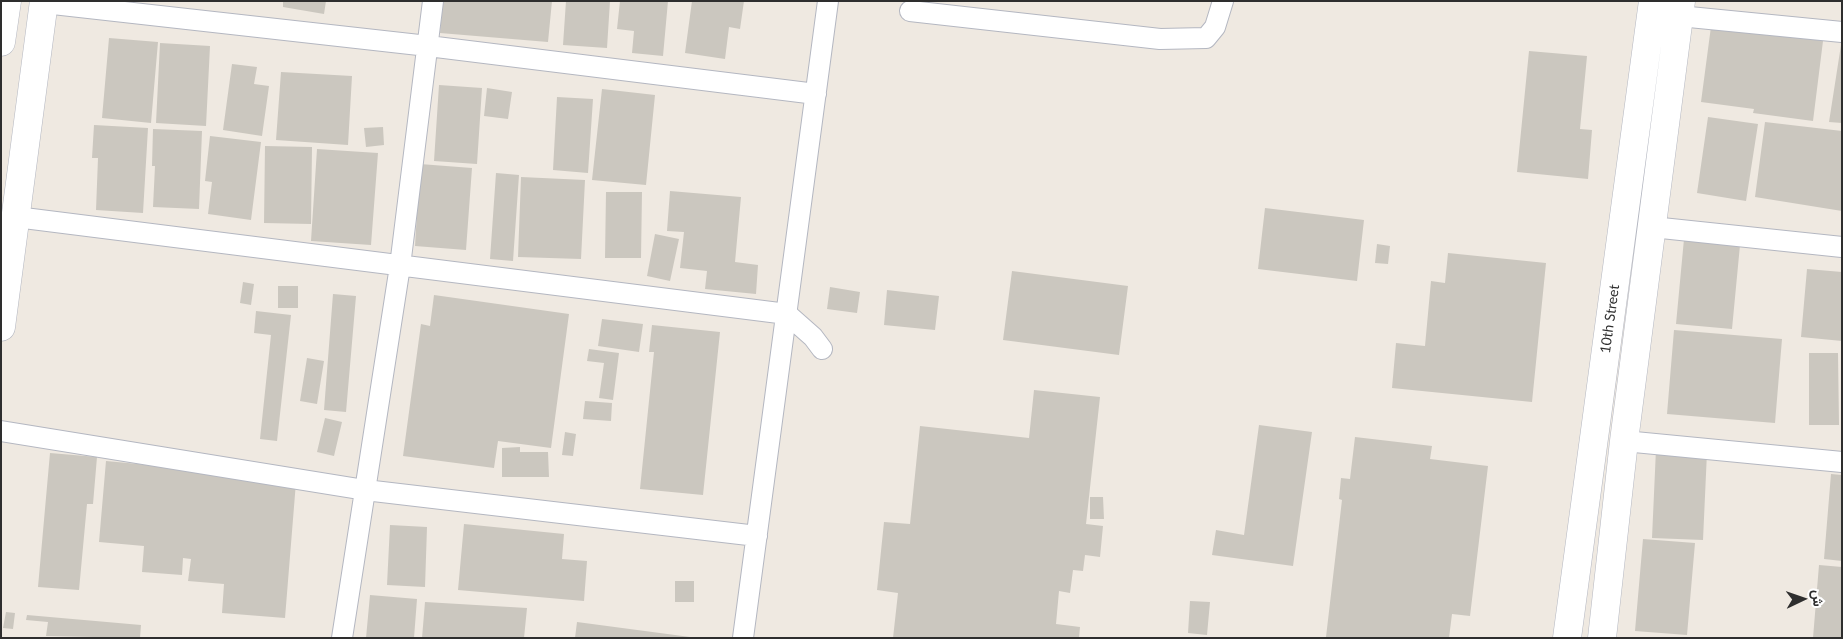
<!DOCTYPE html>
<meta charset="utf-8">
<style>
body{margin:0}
#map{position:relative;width:1843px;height:639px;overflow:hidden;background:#efe9e1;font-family:Lato,Vazirmatn,sans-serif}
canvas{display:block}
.frame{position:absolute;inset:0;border:2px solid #2e2e2e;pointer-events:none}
.north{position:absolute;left:1778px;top:574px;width:50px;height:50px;-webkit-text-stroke:4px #fff;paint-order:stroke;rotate:87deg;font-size:14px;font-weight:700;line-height:20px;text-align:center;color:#2e2e2e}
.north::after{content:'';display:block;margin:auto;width:18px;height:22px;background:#2e2e2e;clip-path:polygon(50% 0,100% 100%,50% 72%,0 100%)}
</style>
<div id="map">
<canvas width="1843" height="639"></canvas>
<div class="frame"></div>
<div class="north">ش</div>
</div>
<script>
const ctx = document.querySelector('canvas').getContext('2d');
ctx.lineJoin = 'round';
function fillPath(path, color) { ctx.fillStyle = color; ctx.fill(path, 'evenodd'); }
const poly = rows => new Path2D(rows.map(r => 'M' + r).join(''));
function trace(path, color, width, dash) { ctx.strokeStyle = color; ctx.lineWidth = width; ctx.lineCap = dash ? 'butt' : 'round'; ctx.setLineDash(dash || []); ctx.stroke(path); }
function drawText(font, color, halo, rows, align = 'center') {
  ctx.font = font + ' Lato,sans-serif'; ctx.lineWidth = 5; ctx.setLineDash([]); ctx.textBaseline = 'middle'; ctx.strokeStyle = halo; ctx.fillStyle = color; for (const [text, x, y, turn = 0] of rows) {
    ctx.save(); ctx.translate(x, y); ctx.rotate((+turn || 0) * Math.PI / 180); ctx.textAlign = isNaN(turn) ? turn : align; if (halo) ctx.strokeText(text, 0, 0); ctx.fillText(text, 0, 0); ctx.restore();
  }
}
fillPath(poly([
 [283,1,326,1,324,14,283,7],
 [443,1,552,1,548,42,440,33],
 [566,1,610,1,607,48,563,45],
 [620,1,668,1,663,56,632,53,634,31,617,29],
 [692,1,744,1,740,29,729,27,725,59,685,53],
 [1712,19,1824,33,1813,121,1753,113,1754,109,1701,102],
 [109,38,158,42,151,123,102,118],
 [160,43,210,46,206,126,156,123],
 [1841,45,1842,45,1842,123,1829,122],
 [1529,51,1587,56,1580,129,1592,130,1588,179,1517,172],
 [232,64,257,67,254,84,269,86,262,136,223,130],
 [281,72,352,76,348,145,276,140],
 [439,85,482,88,477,164,434,161],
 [487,88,512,92,508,119,484,116],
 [602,89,655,95,646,185,592,180],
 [557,97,593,99,588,173,553,170],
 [1708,117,1758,124,1746,201,1697,193],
 [1765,122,1842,131,1842,211,1755,197],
 [94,125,148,128,143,213,96,210,98,158,92,158],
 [383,127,384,145,366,147,364,128],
 [153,129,202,131,199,209,153,207,155,166,152,166],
 [210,136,261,142,251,220,208,214,212,182,205,181],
 [265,146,312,147,311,224,264,223],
 [317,149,378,153,371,245,311,241],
 [420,164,472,168,466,250,415,246],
 [496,173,519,175,513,261,490,259],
 [521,177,585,180,581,259,518,257],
 [670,191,741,197,735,262,758,265,756,294,705,289,707,271,680,268,684,232,667,231],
 [606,192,642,192,641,258,605,258],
 [1265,208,1364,220,1357,281,1258,269],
 [655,234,679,239,670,281,647,276],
 [1684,239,1740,245,1732,329,1676,324],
 [1377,244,1390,246,1388,264,1375,263],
 [1448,253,1546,263,1532,402,1392,388,1396,343,1425,346,1431,281,1445,283],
 [1807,269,1842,272,1842,341,1801,337],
 [1012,271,1128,286,1119,355,1003,340],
 [243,282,254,284,251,305,240,303],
 [278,286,298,286,298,308,278,308],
 [830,287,860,292,857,313,827,309],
 [887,290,939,296,935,330,884,325],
 [333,294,356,296,346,412,324,410],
 [434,295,569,314,551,448,498,441,494,468,403,456,421,324,430,326],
 [256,311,291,315,277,441,260,439,271,335,254,333],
 [602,319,643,324,639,352,598,346],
 [652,325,720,332,703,495,640,489,654,352,649,352],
 [1674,330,1782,339,1775,423,1667,414],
 [589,349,619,353,613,400,599,398,604,363,587,361],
 [1809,353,1838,353,1839,425,1809,425],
 [307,358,324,361,317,404,300,401],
 [1034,390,1100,397,1086,524,1103,526,1100,557,1085,555,1083,571,1073,570,1070,593,1059,591,1056,624,1080,627,1079,638,893,638,898,593,877,590,884,522,910,524,920,426,1029,438],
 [585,401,612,403,611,421,583,419],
 [325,418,342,422,334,456,317,452],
 [1259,425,1312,432,1293,566,1212,555,1216,530,1244,535],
 [565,432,576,434,573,456,562,455],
 [1355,437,1432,446,1430,459,1488,466,1470,616,1452,614,1449,638,1326,637,1342,500,1339,499,1341,478,1350,479],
 [520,447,520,452,548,452,549,477,502,477,502,448],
 [1656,449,1707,452,1703,540,1652,538],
 [50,453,97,457,93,504,87,504,79,590,38,587],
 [106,461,224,472,296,482,285,618,222,613,224,584,188,581,191,559,183,558,182,575,142,572,144,546,99,542],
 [1831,474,1842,475,1842,561,1824,559],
 [1090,497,1103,497,1104,519,1090,519],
 [464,524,564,534,562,559,587,561,584,601,458,590],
 [390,525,427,527,425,587,387,585],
 [1643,539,1695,543,1687,635,1635,631],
 [1819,565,1842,567,1842,638,1813,638],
 [675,581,694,581,694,602,675,602],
 [370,595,417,599,414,638,366,638],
 [1190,601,1210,602,1207,635,1188,633],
 [425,602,527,608,524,638,422,638],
 [6,612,15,613,13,629,3,628],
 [27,615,141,625,140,638,46,636,48,622,26,620],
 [577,622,690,637,690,638,575,638]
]), '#cbc7bf');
const street = poly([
 [44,3,428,46,816,94],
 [910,11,1160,39,1206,38,1215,27,1223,1],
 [1679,16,1842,32],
 [16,217,787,314,813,337,822,349],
 [1652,227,1842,247],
 [1,431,365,490,757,536],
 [1624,441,1842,462],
 [342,638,400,266,433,1],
 [743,638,828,1]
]);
const secondary = poly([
 [1,42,7,1],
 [1,327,44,1],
 [1567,638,1653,1],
 [1602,638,1624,441,1681,1]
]);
trace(street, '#b4b7c1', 22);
trace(secondary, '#b4b7c1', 29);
trace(street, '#fff', 20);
trace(secondary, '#fff', 28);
drawText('14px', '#2e2e2e', '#fff', [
 ["10th Street",1610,319,-82]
]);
</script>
